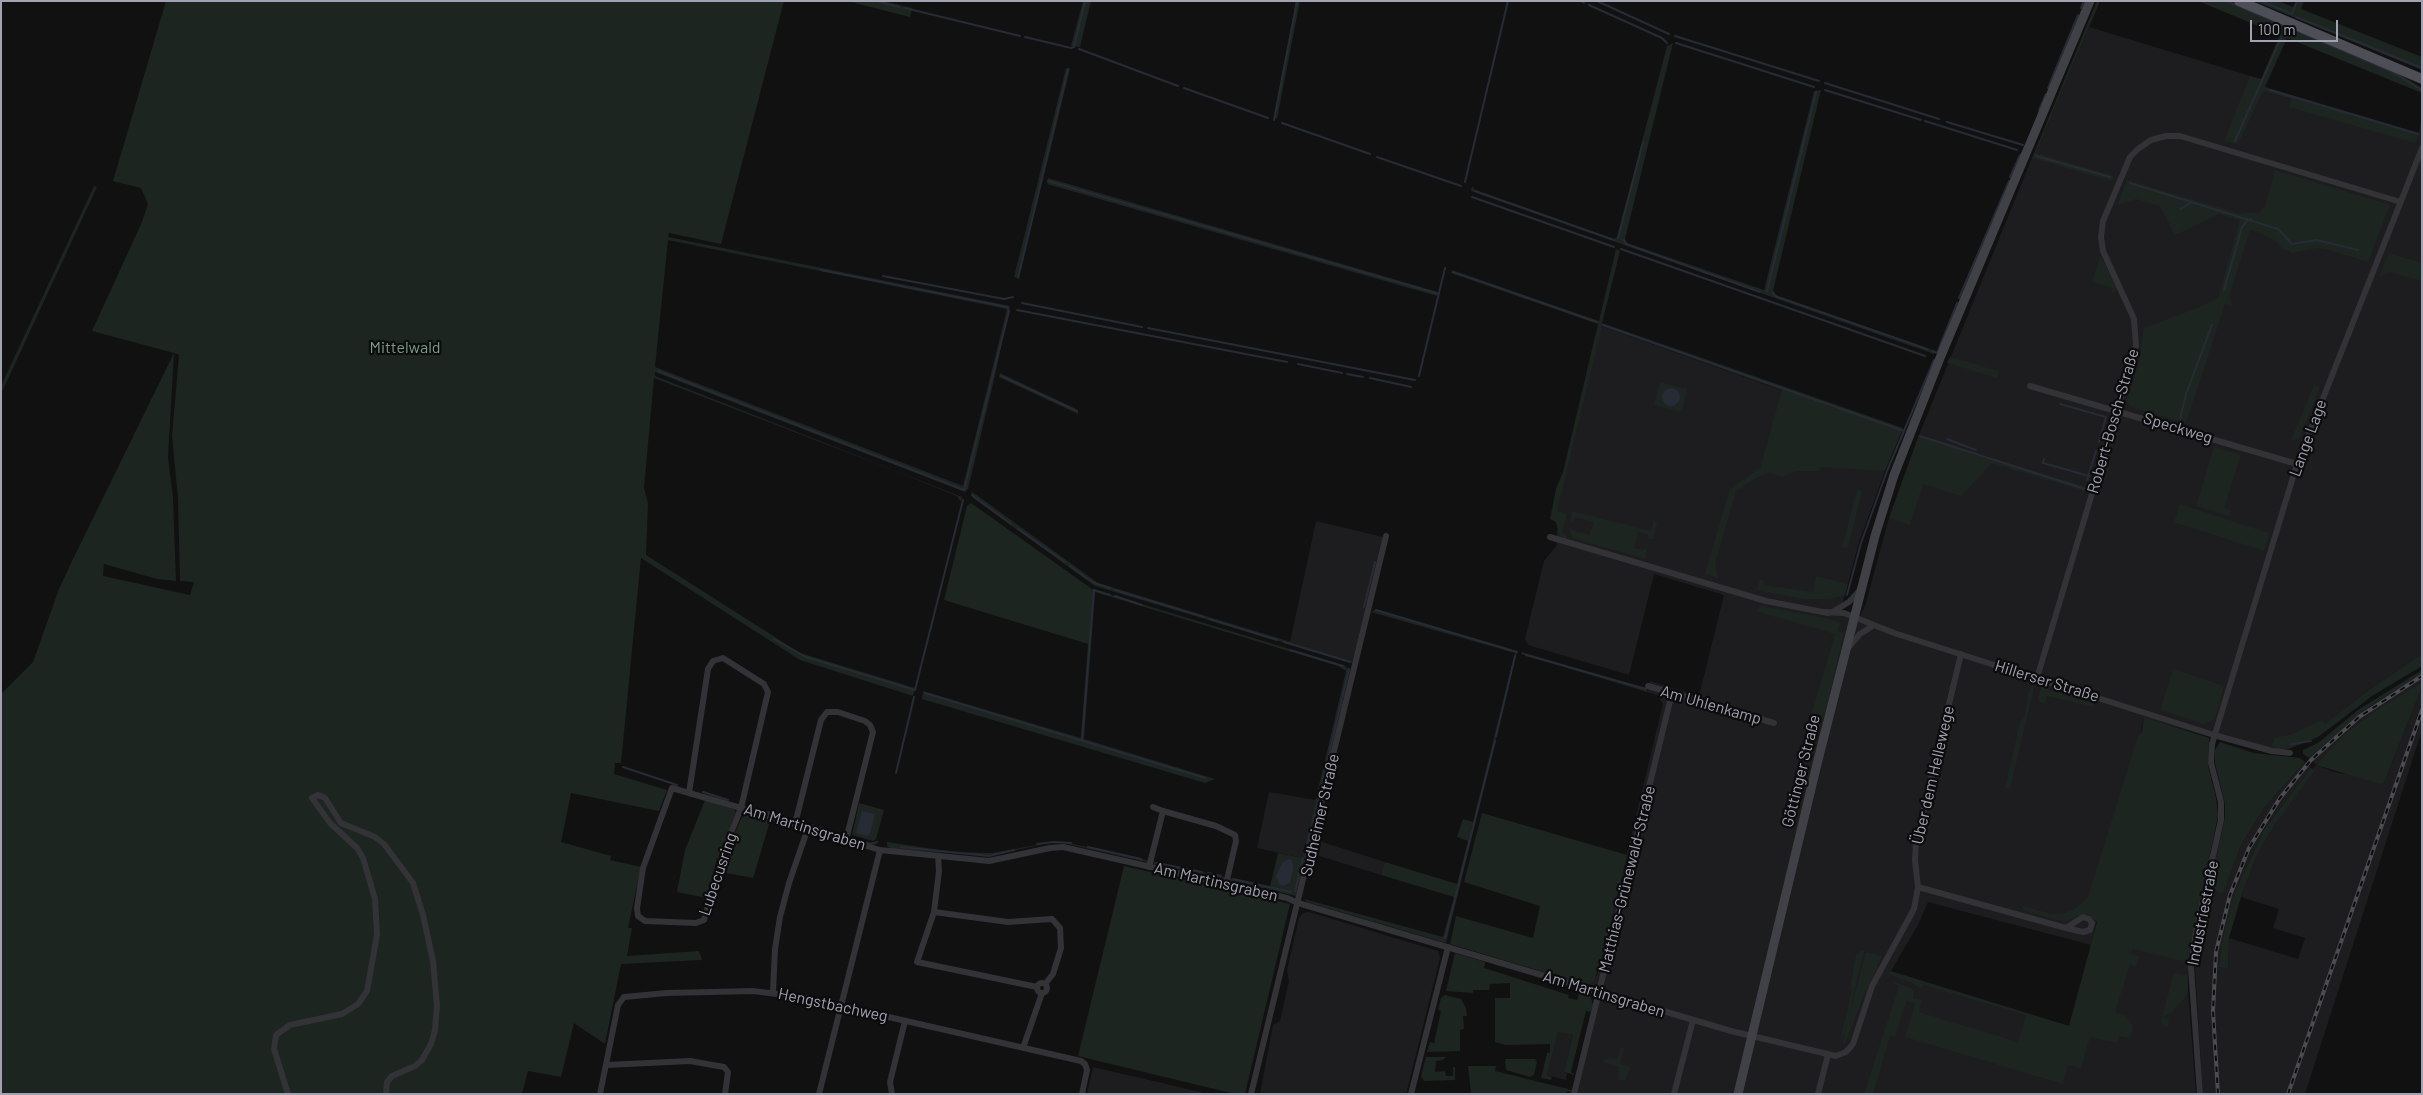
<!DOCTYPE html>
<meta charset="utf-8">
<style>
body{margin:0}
#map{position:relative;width:2423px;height:1095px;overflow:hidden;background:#111112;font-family:Barlow,sans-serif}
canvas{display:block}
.frame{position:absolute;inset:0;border:2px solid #a2a2b3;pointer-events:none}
.scale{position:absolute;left:2250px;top:20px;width:88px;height:22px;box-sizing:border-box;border:2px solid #a2a2b3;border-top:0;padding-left:6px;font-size:15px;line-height:18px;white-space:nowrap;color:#a2a2b3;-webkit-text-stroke:4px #0c0c0d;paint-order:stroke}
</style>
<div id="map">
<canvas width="2423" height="1095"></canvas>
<div class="frame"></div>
<div class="scale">100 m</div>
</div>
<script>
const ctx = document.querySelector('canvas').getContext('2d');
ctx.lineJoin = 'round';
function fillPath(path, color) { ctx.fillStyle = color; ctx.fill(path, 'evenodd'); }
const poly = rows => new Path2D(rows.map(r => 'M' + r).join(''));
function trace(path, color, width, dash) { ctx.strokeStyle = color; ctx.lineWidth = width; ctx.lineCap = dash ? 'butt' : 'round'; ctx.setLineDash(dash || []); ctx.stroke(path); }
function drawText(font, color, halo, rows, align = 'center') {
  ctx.font = font + ' Barlow,sans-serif'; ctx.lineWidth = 4.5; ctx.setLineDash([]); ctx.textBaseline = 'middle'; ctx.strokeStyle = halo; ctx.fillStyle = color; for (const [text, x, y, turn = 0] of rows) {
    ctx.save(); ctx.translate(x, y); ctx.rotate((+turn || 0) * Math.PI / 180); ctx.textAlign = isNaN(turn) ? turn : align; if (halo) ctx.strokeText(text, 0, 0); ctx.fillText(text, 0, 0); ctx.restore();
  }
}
fillPath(poly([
 [2089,27,2267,81,2263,91,2418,136,2422,118,2422,654,2369,690,2325,725,2278,738,2271,754,2144,718,2091,945,1928,902,1918,925,1891,971,2069,1026,2078,995,2120,932,2190,945,2188,990,2196,1094,1575,1094,1601,991,1586,986,1597,975,1602,957,1663,704,1657,695,1647,692,1650,681,1699,696,1724,595,1654,574,1629,675,1528,645,1525,639,1544,561,1557,545,1557,531,1566,514,1556,512,1601,326,1901,433,1885,471,1859,542,1840,613,1857,622,1865,606,1889,518,1919,435,2032,158,2034,152,2036,153],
 [1316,521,1383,537,1353,661,1290,642],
 [2422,674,2422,682,2382,706,2343,735,2316,765,2334,772,2362,777,2383,785,2422,687,2422,730,2305,1094,2203,1094,2195,968,2199,933,2209,890,2223,892,2241,845,2264,808,2305,762,2311,768,2265,828,2245,870,2219,967,2228,968,2229,938,2298,959,2305,938,2273,928,2279,909,2241,897,2256,857,2274,826,2313,771,2312,769,2316,765,2309,758,2363,711],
 [1269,792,1316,800,1302,858,1257,848],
 [1316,840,1385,862,1381,875,1313,854],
 [1309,912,1438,951,1440,958,1406,1094,1260,1094,1273,1025,1280,1021,1289,981,1287,970,1299,918,1303,913],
 [1558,1031,1573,1035,1564,1072,1567,1073,1566,1080,1547,1075],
 [1093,1067,1162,1083,1208,1094,1087,1094]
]), '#1d1d1f');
fillPath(poly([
 [166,1,784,1,721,244,669,233,668,237,1010,306,993,384,968,489,965,492,655,372,655,376,962,497,961,502,957,496,893,470,654,378,644,488,648,503,646,555,800,653,915,688,913,696,800,660,641,558,621,763,615,763,614,774,667,790,659,811,571,793,561,842,611,856,610,860,641,867,628,928,632,928,627,956,699,951,702,960,621,964,605,1044,574,1023,561,1077,528,1071,522,1094,1,1094,1,694,33,662,59,589,73,559,174,353,92,331,142,222,148,204,141,188,113,181],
 [668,240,1007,309,963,486,655,367],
 [174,353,179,355,172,436,178,498,180,581,194,582,190,595,103,576,104,564,157,579,176,581,173,498,168,457],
 [847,1,883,1,912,8,910,17],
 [1083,1,1091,1,1080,47,1071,46],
 [1296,1,1300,1,1277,119,1274,117],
 [2097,1,2100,1,2036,153,2114,176,2112,181,2032,158],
 [2198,1,2230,1,2285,25,2287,28,2294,28,2396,72,2416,84,2422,88,2422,93,2287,38,2265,87,2419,133,2415,143,2289,107,2291,99,2263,91,2238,144,2224,141,2250,76,2261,79,2280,35],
 [2254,1,2278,1,2293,7,2296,1,2304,1,2301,9,2422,57,2422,70],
 [1673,43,1625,239,1627,243,1764,290,1814,91,1821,90,1773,291,1777,296,1936,351,1934,354,1471,191,1472,186,1475,190,1614,239,1617,237,1667,46],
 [1066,68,1070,69,1019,278,1014,277],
 [2275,170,2390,205,2368,262,2326,249,2317,248,2292,253,2283,249,2276,241,2259,232,2250,230,2229,296,2233,306,2225,304,2186,423,2131,407,2127,402,2140,358,2144,328,2202,306,2218,298,2240,220,2219,214,2175,235,2160,206,2136,199,2117,206,2127,180,2241,214,2252,212,2258,214,2265,206],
 [1048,178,1103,194,1438,292,1437,296,1047,184],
 [94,186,97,187,1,394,1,386],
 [1616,249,1620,251,1602,323,1903,428,1885,471,1822,467,1818,471,1796,471,1782,477,1770,473,1758,477,1736,491,1715,564,1718,578,1705,574,1730,489,1760,468,1782,390,1602,326,1557,511,1567,514,1562,532,1565,533,1567,539,1559,535,1556,522,1550,519,1556,489,1563,472,1598,324,1451,273,1452,270,1599,321],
 [2098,252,2117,287,2115,292,2111,292,2112,288,2092,282,2100,257],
 [2389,253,2422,263,2422,281,2390,272,2379,277],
 [1950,357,1999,371,1997,378,1947,363],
 [1000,373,1078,410,1078,414,999,377],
 [1660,382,1687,389,1682,412,1654,405],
 [2314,385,2320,387,2299,439,2291,440],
 [1919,435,1975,454,2087,487,2085,491,1992,463,1961,496,1923,484,1910,525,1889,518],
 [2214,447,2241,455,2224,508,2231,510,2229,516,2196,506],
 [1857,490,1862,491,1848,548,1842,547],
 [971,491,1098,583,1353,661,1352,663,1095,586,973,498],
 [971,503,1092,589,1313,656,1345,666,1350,671,1296,896,1063,843,1048,843,990,856,891,849,887,846,887,842,953,852,992,853,1059,841,1270,887,1278,853,1302,858,1346,671,1338,666,1095,592,1084,739,1215,779,1205,783,922,699,923,691,1081,738,1088,644,944,600,967,506],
 [2180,504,2269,533,2264,551,2174,522],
 [1572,511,1651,531,1654,519,1657,524,1653,539,1647,539,1648,535,1638,532,1634,548,1644,550,1647,546,1646,559,1572,538,1570,531,1571,526,1572,530,1590,535,1594,522,1575,517,1574,521,1571,521],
 [1816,576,1848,584,1845,595,1830,599,1804,599,1757,590,1760,579,1764,581,1763,585,1813,592],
 [1761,606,1834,620,1840,623,1838,631,1844,632,1827,706,1820,726,1816,726,1815,736,1806,733,1835,634,1755,611],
 [1376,609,1517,652,1446,943,1307,902,1304,899,1443,937,1454,897,1381,875,1385,862,1457,884,1468,841,1457,837,1463,819,1473,822,1515,653,1371,612],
 [1522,652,1647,689,1647,692,1521,654],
 [2422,654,2422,666,2372,696,2318,737,2291,748,2283,750,2272,748,2274,738,2292,734,2322,720,2325,724,2369,690],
 [2173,669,2224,686,2215,719,2204,724,2160,710],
 [2422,670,2422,674,2363,711,2309,758,2303,754,2303,750,2318,743,2358,710],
 [2422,682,2422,687,2383,785,2316,765,2343,735,2382,706],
 [2032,685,2034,687,2033,692,2010,789,2005,788,2020,722,2024,717,2028,700,2027,697],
 [2041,687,2094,704,2094,707,2047,696,2045,704,2042,703,2038,700],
 [2144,717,2209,738,2208,766,2216,798,2218,816,2188,959,2183,961,2133,949,2131,954,2139,956,2136,966,2130,964,2115,1012,2125,1015,2133,1025,2132,1033,2128,1038,2120,1036,2117,1043,2090,1037,2081,1068,2068,1065,2063,1084,1905,1037,1915,1004,1906,1001,1895,1037,1890,1036,1873,1094,1864,1094,1899,986,1894,984,1895,982,1912,989,1914,991,1913,998,1922,1000,1919,1012,2018,1042,2026,1015,1923,985,1922,989,1910,982,1889,974,1890,971,2069,1026,2097,922,2088,914,2080,915,2064,922,2022,910,2023,906,2051,914,2062,914,2075,909,2088,897,2137,739,2142,731],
 [2220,742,2254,753,2300,758,2305,762,2264,808,2241,845,2223,893,2209,890,2225,817,2225,804,2215,763,2215,750],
 [2311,768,2314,771,2274,826,2256,857,2241,897,2229,938,2228,969,2219,967,2223,938,2232,901,2245,870,2265,828],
 [705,800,733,809,736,812,719,858,717,858,707,898,677,892,685,850],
 [859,803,884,810,876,839,873,841,852,835],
 [1482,813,1627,855,1602,957,1594,981,1587,985,1450,944,1456,916,1533,938,1540,906,1464,882],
 [746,814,770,821,753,878,721,872,724,859,741,819],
 [1124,866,1290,904,1245,1094,1235,1094,1078,1056],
 [1861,950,1864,951,1844,1034,1840,1042,1852,990,1850,989,1856,955],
 [1866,952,1882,956,1862,1000,1845,1044,1843,1043,1846,1025],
 [1455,953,1485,962,1484,968,1569,995,1568,998,1577,1000,1580,990,1590,995,1593,1005,1591,1012,1586,1011,1571,1072,1575,1075,1564,1072,1573,1035,1558,1032,1547,1075,1552,1077,1551,1080,1541,1078,1547,1053,1550,1053,1550,1044,1506,1045,1495,1042,1495,998,1510,998,1510,983,1490,984,1489,990,1473,990,1473,993,1446,991],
 [2174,973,2187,975,2188,990,2184,999,2171,1013,2165,1015,2164,1019,2169,1019,2168,1028,2163,1026,2161,1021],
 [1445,995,1461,999,1466,1008,1467,1016,1463,1016,1464,1029,1460,1030,1460,1051,1427,1052,1430,1042,1434,1043,1441,1011,1438,1010,1441,998],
 [1621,1047,1624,1048,1620,1064,1630,1067,1625,1081,1618,1080,1619,1067,1601,1061,1609,1058,1617,1059],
 [1426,1057,1446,1057,1443,1060,1436,1061,1435,1072,1445,1071,1446,1076,1453,1076,1453,1067,1455,1067,1455,1080,1424,1081,1421,1076],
 [1505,1059,1535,1059,1537,1062,1534,1075,1530,1077,1506,1070],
 [1468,1066,1496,1066,1495,1071,1572,1090,1572,1092,1567,1091,1566,1094,1471,1094]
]), '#1d2520');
fillPath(poly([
 '1662 397a9 9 0 1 1 18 0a9 9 0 1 1-18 0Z',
 [862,811,875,814,870,834,867,836,856,833],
 [1290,859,1293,863,1293,870,1290,883,1283,886,1279,884,1276,876,1283,862]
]), '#272b36');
trace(poly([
 [877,1,899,7],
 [1581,1,1584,3],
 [1597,1,1669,34],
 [2226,1,2285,26],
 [2261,1,2292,14,2297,1],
 [1589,5,1662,38,1667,43],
 [905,8,1020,36],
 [2081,8,2084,1],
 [2296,17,2422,68],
 [2292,29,2392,72,2422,90],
 [1675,36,1819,81],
 [1025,37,1071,48,1074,47,1085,1],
 [1676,43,1814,87],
 [1079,49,1178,86],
 [1825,83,1939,119],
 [1184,88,1268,118],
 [2048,88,2078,15],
 [1825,90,1921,120],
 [2270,90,2418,134],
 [2039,110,2046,94],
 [1274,120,1297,1],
 [1925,121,2017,150],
 [1947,122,2023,145],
 [1282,123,1370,154],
 [2235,141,2281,38],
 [2036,156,2110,177],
 [1377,157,1461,186],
 [2010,177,2020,155],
 [1048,181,1439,294],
 [1465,182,1508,1],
 [2130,183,2278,229,2292,244,2316,240,2358,250],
 [1475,191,1614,240],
 [1472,197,1614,247],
 [2180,209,2192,202],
 [1618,238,1643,142],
 [1624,240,1626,244,1760,292],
 [1621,249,1925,356],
 [1453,272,1597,322],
 [883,276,1004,299,1013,297],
 [1018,278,1068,69],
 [2224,290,2242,227,2247,221,2251,219],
 [1767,291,1816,92],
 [1773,292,1775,296,1927,349],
 [1959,298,2009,181],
 [1022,303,1142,327],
 [1017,310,1287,362],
 [1603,325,1904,431],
 [1148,328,1415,380],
 [1932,351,1937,353,1957,303],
 [1298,364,1342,373],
 [658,371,964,490,1009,311,1007,307,821,270],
 [1347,374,1363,377],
 [1001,376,1077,411],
 [1419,376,1445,268],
 [1370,378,1411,387],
 [2060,404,2106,417,2099,442],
 [2180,419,2186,394,2212,325],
 [1920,436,2085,489],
 [1947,439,1976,450],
 [2044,459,2043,463,2089,476],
 [2087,480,2096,451],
 [972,495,1011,524],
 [1018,529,1065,562],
 [1070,566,1092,582,1110,588],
 [1115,590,1204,617],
 [1847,595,1861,543,1887,471,1934,360],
 [1115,596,1142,605],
 [1364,607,1375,562],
 [1376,610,1517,652],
 [1209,619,1277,640],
 [774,639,806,657,915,690,963,500],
 [1284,642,1350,662],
 [1290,650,1343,666],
 [1526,655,1646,689],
 [925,693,1205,778],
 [1496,736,1515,656],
 [1082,740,1094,590,1110,595],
 [2291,744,2311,741],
 [623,767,677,785],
 [896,773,914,697],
 [703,792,728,800],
 [755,808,783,817],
 [1313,822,1349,669],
 [811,825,834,832],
 [858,840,871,844,877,842],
 [1037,844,1054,842,1071,843],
 [901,847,989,856,1014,850],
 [1088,847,1141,859],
 [1306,848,1311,830],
 [1157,863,1202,872],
 [1208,873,1221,876],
 [1233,879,1291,892],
 [1295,891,1303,858],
 [1445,938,1495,741]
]), '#272b36', 2);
trace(poly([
 [2030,386,2297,464],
 [1550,537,1766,601,1828,613],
 [1834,611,1849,602,1861,589],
 [1825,612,1844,613,1894,633,2214,735,2272,751,2290,753],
 [1848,648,1860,634,1871,627],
 [2037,678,2136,346,2134,319,2103,251,2101,237,2103,221,2130,157,2138,149,2151,140,2166,136,2180,136,2401,202],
 [1648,686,1774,723],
 [689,793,708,669,713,661,723,658,764,684,768,692,741,808,723,853,704,920,696,923,645,921,638,916,637,908,643,868,672,788,689,793,741,808,880,850,989,861,1050,848,1063,847,1226,884,1287,898,1298,903,1731,1031,1836,1056,1846,1052,1853,1044,1872,986,1914,909,1918,887,1915,860,1916,842,1961,654],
 [1153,807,1163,811],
 [795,824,821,720,827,712,838,712,865,721,870,725,873,732,846,840],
 [938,856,939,871,934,912,917,962,1037,987],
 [1149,867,1163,811,1216,826,1235,835,1236,841,1226,884],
 [1918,887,2066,928,2083,932,2090,930,2092,923,2089,919,2083,917,2066,928],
 [934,912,1008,922,1052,919,1060,928,1061,948,1053,974,1045,984],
 '1037 988a5 5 0 1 1 10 0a5 5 0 1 1-10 0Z',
 [773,992,775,949,780,917,789,883,808,828],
 [1023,1048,1042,993],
 [606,1065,690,1061,724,1067,728,1072,725,1094],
 [288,1094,274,1049,276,1035,290,1025,342,1014,358,1004,367,991,377,935,375,899,363,858,357,848,330,823,312,798,318,795,325,798,341,823,375,837,384,844,413,883,423,915,433,961,437,1006,435,1030,431,1044,422,1060,415,1066,392,1076,387,1082,386,1094],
 [600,1094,618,1005,624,997,667,993,753,991,801,997,1081,1061,1085,1064,1087,1070,1082,1094],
 [819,1094,880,850],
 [892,1094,890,1082,905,1021],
 [1251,1094,1386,536],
 [1411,1094,1448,947],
 [1574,1094,1672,693],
 [1674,1094,1693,1020],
 [1818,1094,1828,1055],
 [2200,1094,2191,967,2196,932,2221,820,2221,802,2211,763,2212,744,2297,464,2422,148]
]), '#323237', 6);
trace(poly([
 [1738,1094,1817,764,1875,536,1894,475,1940,358,2090,1]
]), '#404047', 9);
trace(poly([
 [2239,1,2422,79]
]), '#4e4e56', 10);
const rail = poly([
 [2218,1094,2213,1011,2216,952,2230,895,2249,848,2280,798,2311,760,2359,717,2422,676],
 [2288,1094,2422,710]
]);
trace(rail, '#4b4b52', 4);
trace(rail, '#0c0c0d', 2, [5.5]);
drawText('16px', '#789e86', '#0c0c0d', [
 ["Mittelwald",405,348]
]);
drawText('16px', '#a2a2b3', '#0c0c0d', [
 ["Robert-Bosch-Straße",2113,421,-74],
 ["Speckweg",2178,428,17],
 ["Lange Lage",2308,438,-70],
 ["Hillerser Straße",2047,681,17],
 ["Am Uhlenkamp",1711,705,16],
 ["Göttinger Straße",1801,771,-76],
 ["Über dem Hellewege",1933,775,-77],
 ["Sudheimer Straße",1320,815,-77],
 ["Am Martinsgraben",805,827,17],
 ["Lubecusring",718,874,-71],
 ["Matthias-Grünewald-Straße",1627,879,-76],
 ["Am Martinsgraben",1216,882,13],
 ["Industriestraße",2203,913,-79],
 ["Am Martinsgraben",1604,994,17],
 ["Hengstbachweg",833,1005,12]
]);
</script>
